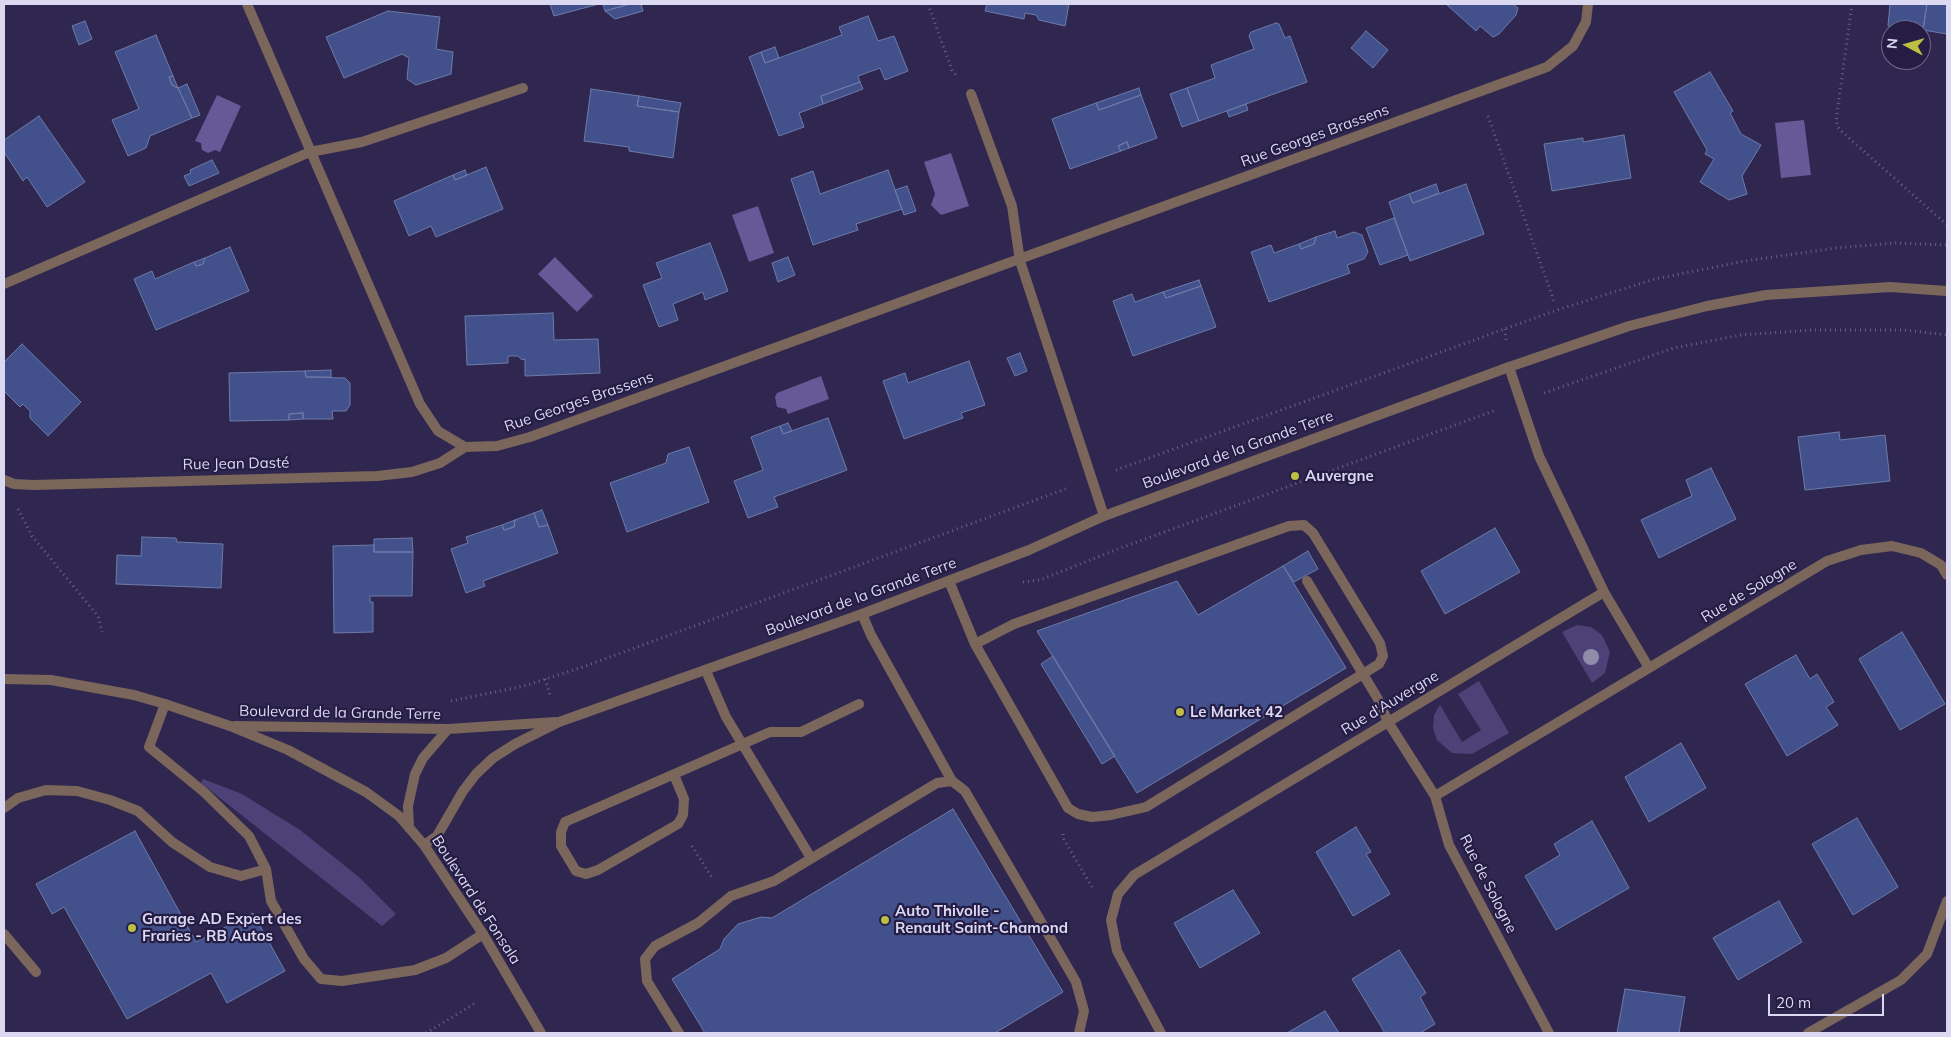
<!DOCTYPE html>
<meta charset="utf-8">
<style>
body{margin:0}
#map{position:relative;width:1951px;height:1037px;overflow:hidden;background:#302750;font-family:Mulish,sans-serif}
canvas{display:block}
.frame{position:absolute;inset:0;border:5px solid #dbd8f2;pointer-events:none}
.north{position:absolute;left:1881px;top:20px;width:50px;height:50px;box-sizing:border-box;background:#261d45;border:1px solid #6e688a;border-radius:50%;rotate:276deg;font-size:14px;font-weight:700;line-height:20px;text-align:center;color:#dbd8f2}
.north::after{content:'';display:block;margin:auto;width:18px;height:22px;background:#bbc044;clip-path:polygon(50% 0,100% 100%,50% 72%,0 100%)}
.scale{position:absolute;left:1768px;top:994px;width:116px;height:22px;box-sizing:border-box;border:2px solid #dbd8f2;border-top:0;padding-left:6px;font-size:15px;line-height:18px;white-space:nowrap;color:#dbd8f2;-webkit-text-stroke:4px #261d45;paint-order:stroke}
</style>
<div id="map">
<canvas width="1951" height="1037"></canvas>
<div class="frame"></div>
<div class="north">N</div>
<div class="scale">20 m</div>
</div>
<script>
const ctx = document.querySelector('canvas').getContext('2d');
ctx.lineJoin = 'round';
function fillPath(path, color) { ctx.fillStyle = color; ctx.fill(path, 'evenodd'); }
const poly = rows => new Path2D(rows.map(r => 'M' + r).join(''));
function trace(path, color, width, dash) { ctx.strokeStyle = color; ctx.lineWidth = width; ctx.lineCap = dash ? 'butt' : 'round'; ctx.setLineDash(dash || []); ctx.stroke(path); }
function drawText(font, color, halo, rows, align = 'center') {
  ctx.font = font + ' Mulish,sans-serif'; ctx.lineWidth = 4.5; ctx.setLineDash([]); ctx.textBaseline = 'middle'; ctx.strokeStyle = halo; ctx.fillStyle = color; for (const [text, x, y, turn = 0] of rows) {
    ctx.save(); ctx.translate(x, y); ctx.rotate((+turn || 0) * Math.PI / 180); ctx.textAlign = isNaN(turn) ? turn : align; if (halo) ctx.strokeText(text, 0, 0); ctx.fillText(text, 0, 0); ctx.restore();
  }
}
fillPath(poly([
 [1577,625,1591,627,1602,635,1610,652,1605,673,1592,683,1562,632],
 [1479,681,1509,733,1472,754,1452,753,1437,740,1433,728,1434,715,1440,705,1462,742,1481,730,1458,694],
 [203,779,242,794,300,830,359,877,396,914,382,926,201,783]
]), '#4d4277');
fillPath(poly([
 [217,95,241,106,220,152,215,150,208,153,202,150,201,143,195,141],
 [1804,120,1811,175,1781,178,1775,123],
 [951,153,969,206,941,215,931,205,935,194,924,162],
 [758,206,774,253,749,262,732,215],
 [555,257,593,296,577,312,538,274],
 [821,376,829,399,788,414,786,409,777,407,775,397,777,393]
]), '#665998');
const building = poly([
 [550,4,599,4,554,16,550,4],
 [603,4,630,4,605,11,603,4],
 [630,4,641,4,643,11,615,19,605,11,630,4],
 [987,4,1069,4,1065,26,1039,20,1036,15,1025,13,1024,19,985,11,987,4],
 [1446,4,1513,4,1518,8,1516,15,1499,34,1493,37,1480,26,1476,31,1446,4],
 [1890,4,1927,4,1923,30,1888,26,1890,4],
 [1927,4,1947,4,1947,34,1923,30,1927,4],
 [388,11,440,17,436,49,453,52,451,74,416,85,407,79,409,58,402,54,344,78,326,37,388,11],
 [868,16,878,41,894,36,908,71,885,80,880,68,858,76,860,82,821,96,823,104,799,113,804,127,779,136,749,57,761,52,765,63,842,35,839,27,868,16],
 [85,21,92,39,79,45,72,26,85,21],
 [1276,23,1279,24,1285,38,1290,36,1307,82,1199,121,1187,88,1215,78,1211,65,1254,49,1249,36,1251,32,1276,23],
 [1366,31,1388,50,1373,68,1351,48,1366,31],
 [156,35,173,76,169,77,172,85,178,88,192,118,150,136,146,148,128,156,112,120,139,109,115,52,156,35],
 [775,47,779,58,765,63,761,52,775,47],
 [1710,72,1733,111,1730,113,1741,134,1761,145,1742,176,1747,194,1729,200,1700,182,1714,159,1705,154,1707,150,1674,92,1710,72],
 [173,76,178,88,172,85,169,77,173,76],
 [860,82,863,89,823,104,821,96,860,82],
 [187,84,200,115,192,118,178,88,187,84],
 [1139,88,1141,95,1099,110,1096,103,1139,88],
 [1187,88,1199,121,1182,127,1170,94,1187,88],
 [591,89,639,96,637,106,679,112,673,158,629,151,629,147,584,141,591,89],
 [1141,95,1157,138,1129,148,1127,142,1118,146,1121,151,1070,169,1052,119,1096,103,1099,110,1141,95],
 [639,96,681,103,679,112,637,106,639,96],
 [1246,104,1248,110,1229,117,1227,111,1246,104],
 [39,116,85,182,47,207,27,177,23,181,4,152,4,140,39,116],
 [1624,135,1631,178,1552,191,1544,144,1583,138,1583,142,1624,135],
 [1127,142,1129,148,1121,151,1118,146,1127,142],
 [212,160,219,173,189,186,184,176,191,173,190,170,212,160],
 [486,167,503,209,436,237,431,226,409,236,394,201,453,175,455,180,486,167],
 [465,170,467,175,455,180,453,175,465,170],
 [888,170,902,209,856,224,858,230,813,245,791,179,813,171,820,194,888,170],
 [1436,184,1439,193,1413,203,1409,194,1436,184],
 [1466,184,1484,234,1410,261,1389,202,1409,194,1413,203,1466,184],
 [907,186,916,211,904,215,895,190,907,186],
 [1394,218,1408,255,1380,265,1366,228,1394,218],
 [1335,231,1337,238,1354,232,1362,235,1368,252,1364,259,1347,265,1350,273,1269,302,1251,252,1271,245,1274,253,1299,244,1301,249,1314,244,1316,237,1335,231],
 [1316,237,1314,244,1301,249,1299,244,1316,237],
 [710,243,728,291,705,300,703,292,673,304,678,320,659,327,643,285,662,278,656,263,710,243],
 [230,247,249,291,156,330,134,279,152,271,155,279,194,262,196,266,203,264,205,258,230,247],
 [788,257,795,275,778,282,772,263,788,257],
 [205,258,203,264,196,266,194,262,205,258],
 [1199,280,1201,286,1166,298,1163,292,1199,280],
 [1201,286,1216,327,1133,356,1113,301,1132,294,1135,302,1163,292,1166,298,1201,286],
 [553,313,554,340,598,339,600,373,525,376,525,359,522,360,518,356,508,356,508,363,467,365,465,316,553,313],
 [22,344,81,402,48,436,30,418,30,411,23,404,20,407,4,391,4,362,22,344],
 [1020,353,1027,371,1015,376,1007,358,1020,353],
 [969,361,985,405,961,413,963,418,904,439,883,381,905,373,908,383,969,361],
 [331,370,331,377,306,377,305,371,331,370],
 [305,371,306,377,345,378,350,383,350,405,346,411,332,411,333,419,303,419,303,413,289,414,289,420,230,421,229,373,305,371],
 [303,413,303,419,289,420,289,414,303,413],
 [828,418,847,470,774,497,778,507,748,518,734,481,763,470,751,437,780,426,783,434,828,418],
 [788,423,792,431,783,434,780,426,788,423],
 [1839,432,1840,440,1885,435,1890,481,1805,490,1798,437,1839,432],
 [689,447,709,502,627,532,610,483,666,463,668,454,689,447],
 [1711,468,1736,519,1659,558,1641,520,1692,496,1686,480,1711,468],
 [542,510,548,525,539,527,534,513,542,510],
 [534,513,539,527,548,525,558,553,483,581,485,586,466,593,451,549,468,543,466,537,502,525,504,530,514,527,515,520,534,513],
 [515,520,514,527,504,530,502,525,515,520],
 [1495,528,1520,572,1445,614,1421,571,1495,528],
 [142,537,176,538,177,542,223,544,221,588,116,584,117,555,141,556,142,537],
 [412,538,413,552,374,552,374,539,412,538],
 [374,545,374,552,413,552,412,596,370,596,370,602,373,602,373,632,334,633,333,546,374,545],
 [1308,551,1318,569,1294,582,1283,566,1308,551],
 [1283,566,1346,668,1137,793,1037,631,1177,581,1198,615,1283,566],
 [1902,632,1945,704,1900,730,1859,659,1902,632],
 [1796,655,1810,679,1817,674,1834,702,1826,707,1838,725,1787,756,1745,684,1796,655],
 [1053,656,1115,756,1102,764,1041,664,1053,656],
 [1681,743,1706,788,1649,822,1625,777,1681,743],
 [953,809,1063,992,995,1033,705,1033,672,979,720,949,724,939,738,924,761,917,772,918,953,809],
 [1857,818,1898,887,1853,915,1812,844,1857,818],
 [1592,821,1629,888,1556,930,1525,876,1560,855,1554,844,1592,821],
 [1356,827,1371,852,1366,854,1390,894,1353,916,1316,852,1356,827],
 [135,831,196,942,253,913,285,971,227,1003,211,973,127,1019,64,907,52,914,36,884,135,831],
 [1233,890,1260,933,1200,968,1174,923,1233,890],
 [1779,901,1802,942,1738,980,1713,938,1779,901],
 [1399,950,1426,993,1420,997,1435,1024,1420,1033,1385,1033,1352,979,1399,950],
 [1625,989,1685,997,1679,1033,1617,1033,1625,989],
 [1325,1011,1339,1033,1287,1033,1325,1011]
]);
fillPath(building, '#42518c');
trace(building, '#6d7ba8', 1);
trace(poly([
 [928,4,952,70,956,75],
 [1852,4,1836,121,1839,129,1947,225],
 [1488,116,1555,304],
 [1505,329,1506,341],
 [1544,393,1674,348,1741,335,1812,330,1904,330,1947,335],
 [1116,470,1557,310,1655,279,1745,261,1836,248,1895,243,1947,245],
 [18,509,32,536,98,616,102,632],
 [1023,582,1040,580,1118,549,1496,410],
 [545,679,551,698],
 [451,701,524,686,583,667,1068,488],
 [1063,834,1063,838,1092,887],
 [692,846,713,879],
 [426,1033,474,1004]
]), '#696286', 3, [1, 4]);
trace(poly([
 [949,581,975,644,1068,808,1078,814,1092,817,1111,815,1146,807,1379,664,1383,656,1380,643,1313,533,1304,525,1289,526,1014,624,975,644],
 [1307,581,1378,699,1388,722],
 [862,614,871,635,952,781],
 [706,671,726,717,811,858],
 [165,704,149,747,204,792,249,836,266,869,271,901,304,959,321,979,342,981,415,970,446,958,483,934],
 [674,775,684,799,683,815,678,824,598,870,586,874,576,871,561,846,561,832,565,822,770,732,801,732,859,704],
 [4,808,18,798,46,790,77,791,110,800,138,811,172,842,210,867,241,876,266,869],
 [4,934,36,972],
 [679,1033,647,981,645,959,655,946,698,923,731,896,774,881,937,783,952,781,965,791,1076,982,1084,1011,1079,1033]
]), '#7a665a', 10);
trace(poly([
 [247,4,420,404,438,431,465,447,497,446,530,437,1547,67,1573,46,1586,22,1588,4],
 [971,94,1012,206,1020,261,1104,516],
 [4,284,310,152,362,142,523,88],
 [1509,367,1539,456,1604,592,1649,668,1827,561,1861,550,1892,546,1921,553,1941,565,1947,575],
 [4,480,14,484,33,485,377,476,412,472,440,463,465,447],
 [1388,722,1435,796,1449,845,1549,1033],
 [1435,796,1649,668],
 [1161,1033,1117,951,1111,920,1118,894,1134,875,1604,592],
 [1808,1033,1901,980,1927,954,1947,901]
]), '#7a665a', 10);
trace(poly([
 [4,679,51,680,134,695,165,704,230,726,288,750,366,792,399,816,424,845,483,934,541,1033],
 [235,726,448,729,556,722],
 [409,828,408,806,415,774,423,758,448,729],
 [424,845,437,836,463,791,476,774,493,758,515,744,559,722,862,614,1029,550,1104,516,1509,367,1629,326,1707,306,1766,295,1890,287,1947,291]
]), '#7a665a', 10);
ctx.fillStyle = '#918ca9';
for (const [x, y] of [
 [1591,657]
]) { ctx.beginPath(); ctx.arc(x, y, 8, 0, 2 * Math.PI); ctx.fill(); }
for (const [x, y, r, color] of [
 [1295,476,5,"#bbc044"],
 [1180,712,5,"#bbc044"],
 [885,920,5,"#bbc044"],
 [132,928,5,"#bbc044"]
]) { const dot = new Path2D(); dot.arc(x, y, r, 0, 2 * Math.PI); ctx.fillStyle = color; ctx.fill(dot); trace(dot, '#261d45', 2); }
drawText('15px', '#dbd8f2', '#261d45', [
 ["Rue Georges Brassens",1315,136,-20],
 ["Rue Georges Brassens",579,402,-19],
 ["Boulevard de la Grande Terre",1238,450,-20],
 ["Rue Jean Dasté",236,464,-1],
 ["Rue de Sologne",1749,591,-31],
 ["Boulevard de la Grande Terre",861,597,-20],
 ["Rue d'Auvergne",1390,703,-31],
 ["Boulevard de la Grande Terre",340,713,1],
 ["Rue de Sologne",1488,884,63],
 ["Boulevard de Fonsala",476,900,57]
]);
drawText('bold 15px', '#dbd8f2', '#261d45', [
 ["Auvergne",1305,476],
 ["Le Market 42",1190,712],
 ["Auto Thivolle -",895,911],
 ["Renault Saint-Chamond",895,928],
 ["Garage AD Expert des",142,919],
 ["Fraries - RB Autos",142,936]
], 'left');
</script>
